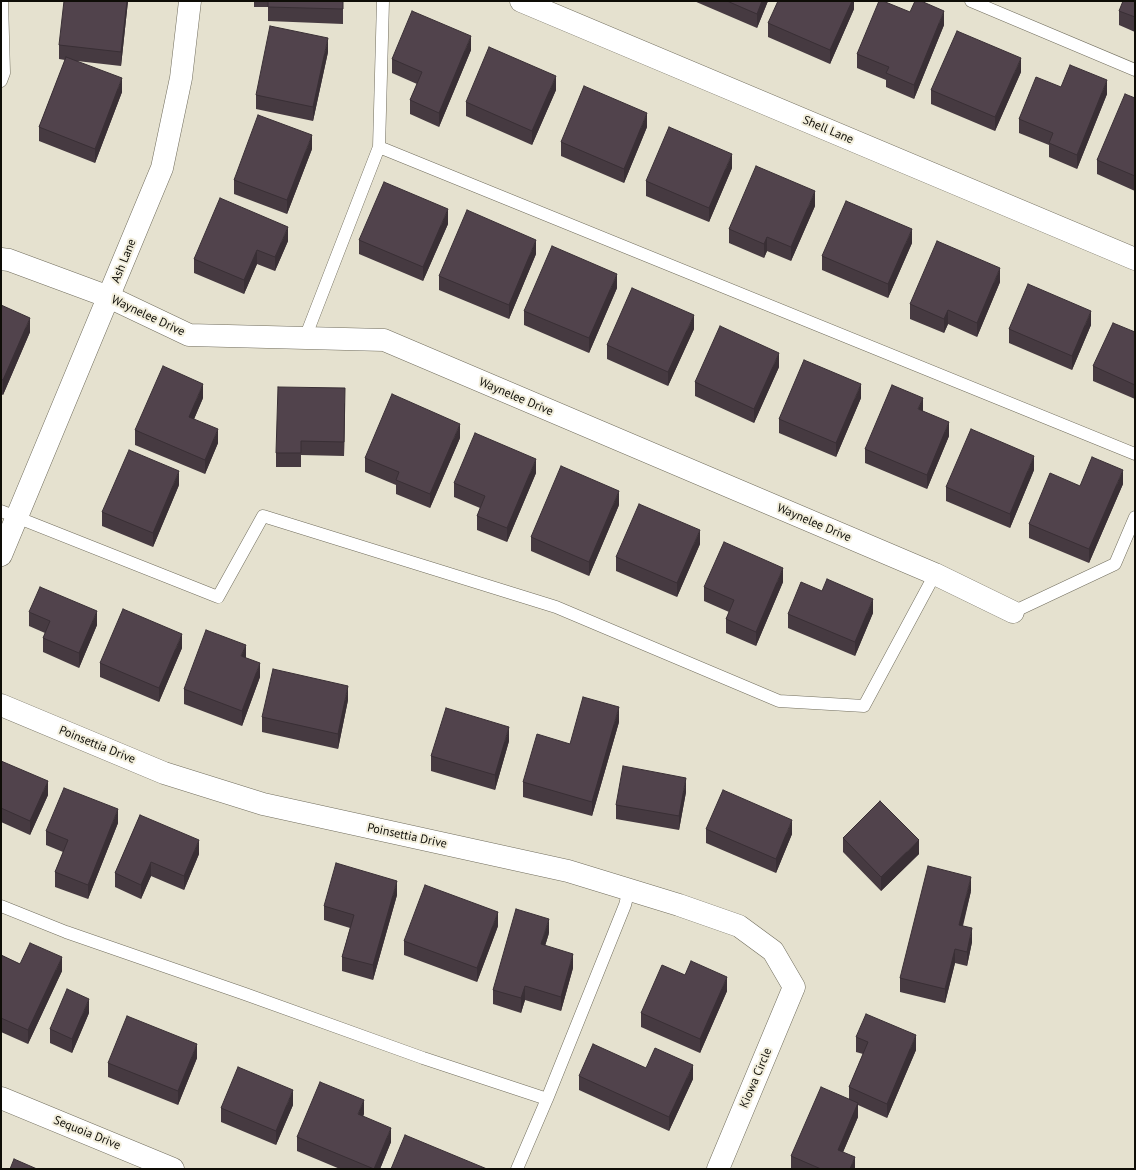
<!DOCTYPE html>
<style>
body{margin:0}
#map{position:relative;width:1136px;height:1170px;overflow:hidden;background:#e5e1cf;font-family:"PT Sans",sans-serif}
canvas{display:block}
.frame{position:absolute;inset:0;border:2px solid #0e0d07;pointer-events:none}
</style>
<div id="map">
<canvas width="1136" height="1170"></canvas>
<div class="frame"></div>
</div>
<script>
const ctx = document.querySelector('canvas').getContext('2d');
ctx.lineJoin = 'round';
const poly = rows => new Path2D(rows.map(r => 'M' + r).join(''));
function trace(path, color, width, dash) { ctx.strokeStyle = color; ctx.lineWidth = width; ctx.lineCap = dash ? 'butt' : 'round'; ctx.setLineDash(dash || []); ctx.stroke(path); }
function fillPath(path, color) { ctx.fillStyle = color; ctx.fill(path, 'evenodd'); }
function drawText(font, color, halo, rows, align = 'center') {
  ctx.font = font + ' "PT Sans",sans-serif'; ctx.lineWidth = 4; ctx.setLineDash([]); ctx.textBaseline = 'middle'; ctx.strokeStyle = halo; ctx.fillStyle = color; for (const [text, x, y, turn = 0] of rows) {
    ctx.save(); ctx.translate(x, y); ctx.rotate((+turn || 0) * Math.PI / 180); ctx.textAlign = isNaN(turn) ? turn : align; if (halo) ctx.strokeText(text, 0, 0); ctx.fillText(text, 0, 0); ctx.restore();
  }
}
const lane = poly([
 [971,1,1135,70],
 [1,81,4,73,2,1],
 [379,147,1135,454],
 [305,338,379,147,383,1],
 [1,511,218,597,263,516,556,607,779,701,864,706,935,574],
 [1013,612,1115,564,1135,517],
 [1,906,66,932,245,994,423,1058,547,1099,517,1169],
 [547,1099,625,905,629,890]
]);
const street = poly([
 [521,1,1135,259],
 [1,259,9,260,109,297,189,335,384,340,935,574,1013,612],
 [1,555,162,168,181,78,190,1],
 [1,705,164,773,263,804,568,871,679,905,739,926,773,951,794,987,718,1169],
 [1,1098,173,1169]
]);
trace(lane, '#716d5d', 13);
trace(street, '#716d5d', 23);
trace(lane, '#fff', 12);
trace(street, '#fff', 22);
fillPath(poly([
 [128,1,121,66,77,61,122,92,95,163,39,141,39,127,65,60,59,59,59,45],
 [254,1,343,1,343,24,268,21,268,7,254,7],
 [694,1,768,1,757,28],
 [854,1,854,9,830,64,768,37,768,23],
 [1135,1,1135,32,1119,25,1119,11],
 [910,12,944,25,914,99,886,87,886,80,857,68,857,54],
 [471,50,439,127,410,114,410,100,417,84,392,73,392,59],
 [328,52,313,121,256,109,256,95],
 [1021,72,995,131,931,104,931,90],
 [1061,87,1107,94,1077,169,1049,157,1049,145,1019,133,1019,119],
 [556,90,532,145,466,116,466,102],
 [1135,98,1135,191,1097,174,1097,160],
 [647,127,624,183,561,156,561,142],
 [312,149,287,214,234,194,234,180],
 [732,168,709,222,646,196,646,181],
 [815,206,791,261,767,251,764,258,729,243,729,229],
 [448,224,423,281,359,254,359,240],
 [288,241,275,271,257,264,244,294,194,273,194,259],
 [912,243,888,298,822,270,822,256],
 [536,254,509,319,439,290,439,276],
 [1000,282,977,337,948,324,944,333,910,319,910,304],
 [617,288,589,353,524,325,524,311],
 [1,305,30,332,3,395,1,394],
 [1091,325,1072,370,1009,343,1009,329],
 [694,329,668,386,607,359,607,345],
 [1135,332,1135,399,1093,381,1093,366],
 [779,367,754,423,695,396,695,382],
 [203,398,194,419,218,443,205,474,135,445,135,430],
 [861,398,836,457,779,433,779,419],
 [345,403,344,456,301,455,301,467,276,467,276,453],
 [923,411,949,436,927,489,865,463,865,449],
 [460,438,430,508,396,494,396,485,365,472,365,458],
 [1034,470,1010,528,946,501,946,487],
 [536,473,507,542,477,530,477,516,480,508,454,497,454,483],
 [1123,484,1089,563,1029,538,1029,524,1080,486],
 [179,485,153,547,102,526,102,512],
 [619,505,589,576,531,551,531,537],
 [700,544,677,597,616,571,616,557],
 [783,582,756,646,726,633,726,619,729,612,704,601,704,587],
 [29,612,97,625,79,668,43,652,43,638,45,633,29,626],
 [873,613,855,656,788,628,788,614],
 [182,648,159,702,100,677,100,663],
 [246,658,260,677,242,726,184,704,184,689],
 [348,700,338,749,262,732,262,717],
 [619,722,592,816,523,797,523,782,570,744],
 [509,741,495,790,431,771,431,756],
 [1,761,48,795,30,835,1,822],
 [686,792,679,830,616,819,616,805],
 [140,815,199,854,184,890,151,876,141,899,115,887,115,873],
 [118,823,88,899,55,887,55,872,63,852,46,845,46,831],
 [706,829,792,834,776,873,706,843],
 [843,838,919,854,881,891,843,852],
 [971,891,963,926,972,942,967,966,955,963,945,1003,900,992,900,978],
 [397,895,373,980,342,971,342,957,350,928,324,920,324,906],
 [498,926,477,982,404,955,404,941],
 [549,933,545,946,573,968,561,1011,525,1000,521,1013,493,1004,493,990],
 [1,955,20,964,62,971,28,1044,1,1032],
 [685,975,727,991,700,1053,641,1027,641,1013],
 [89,1013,72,1053,50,1043,50,1029],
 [856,1037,916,1050,887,1118,858,1105,858,1117,843,1152,855,1169,791,1169,791,1156,849,1099,849,1087,863,1054,856,1052],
 [197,1058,178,1105,108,1077,108,1063],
 [646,1068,693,1079,669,1131,579,1090,579,1076],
 [293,1105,276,1145,221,1122,221,1108],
 [364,1114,363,1116,391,1142,380,1169,340,1169,297,1151,297,1137]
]), '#463a41');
fillPath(poly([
 [127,1,128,1,121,66,121,52],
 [762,1,768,1,757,28,757,14],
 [852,1,854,1,854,9,830,64,830,50],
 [944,11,944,25,914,99,914,85],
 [471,36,471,50,439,127,439,113],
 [328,38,328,52,313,121,313,107],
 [1021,58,1021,72,995,131,995,117],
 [556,76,556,90,532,145,532,131],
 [122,78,122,92,95,163,95,149],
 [1107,80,1107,94,1077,169,1077,155],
 [647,113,647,127,624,183,624,169],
 [312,135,312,149,287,214,287,200],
 [732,154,732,168,709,222,709,208],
 [815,191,815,206,791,261,791,247],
 [448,209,448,224,423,281,423,267],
 [288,227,288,241,275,271,275,257],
 [912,229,912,243,888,298,888,284],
 [767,237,767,251,764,258,764,244],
 [536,240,536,254,509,319,509,305],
 [257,250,257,264,244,294,244,280],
 [1000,268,1000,282,977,337,977,323],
 [617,274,617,288,589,353,589,338],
 [948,310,948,324,944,333,944,319],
 [1091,311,1091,325,1072,370,1072,356],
 [694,315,694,329,668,386,668,372],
 [30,318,30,332,3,395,3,380],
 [779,353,779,367,754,423,754,409],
 [203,384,203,398,189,431,189,417],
 [861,384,861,398,836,457,836,443],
 [345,388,345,403,344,456,344,442],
 [923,398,923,412,918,409],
 [949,422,949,436,927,489,927,475],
 [460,424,460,438,430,508,430,494],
 [218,429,218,443,205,474,205,460],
 [1034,456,1034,470,1010,528,1010,514],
 [536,459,536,473,507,542,507,528],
 [1123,470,1123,484,1089,563,1089,549],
 [179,471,179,485,153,547,153,533],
 [619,491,619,505,589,576,589,562],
 [700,530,700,544,677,597,677,583],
 [783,568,783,582,756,646,756,632],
 [873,599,873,613,855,656,855,642],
 [97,611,97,625,79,668,79,653],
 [182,634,182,648,159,702,159,688],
 [246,645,246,659,241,656],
 [260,663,260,677,242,726,242,711],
 [348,686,348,700,338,749,338,734],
 [619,707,619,722,592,816,592,802],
 [509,727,509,741,495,790,495,775],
 [686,778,686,792,679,830,679,816],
 [48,781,48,795,30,835,30,821],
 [118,809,118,823,88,899,88,885],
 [792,820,792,834,776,873,776,859],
 [199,840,199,854,184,890,184,876],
 [919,840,919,854,881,891,881,877],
 [151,862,151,876,141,899,141,885],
 [971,877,971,891,959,939,959,925],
 [397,881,397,895,373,980,373,965],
 [498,912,498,926,477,982,477,968],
 [549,919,549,933,541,959,541,944],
 [972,928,972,942,967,966,967,952],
 [955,949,955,963,945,1003,945,989],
 [573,954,573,968,561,1011,561,997],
 [62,957,62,971,28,1044,28,1030],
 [727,977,727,991,700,1053,700,1039],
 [525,986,525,1000,521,1013,521,998],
 [89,999,89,1013,72,1053,72,1039],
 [916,1035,916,1050,887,1118,887,1104],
 [197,1044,197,1058,178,1105,178,1091],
 [693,1065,693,1079,669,1131,669,1117],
 [293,1090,293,1105,276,1145,276,1131],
 [364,1100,364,1114,358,1128,358,1114],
 [858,1103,858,1117,838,1164,838,1150],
 [391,1128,391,1142,380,1169,374,1169],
 [855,1157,855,1169,850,1169]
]), '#392f35');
const building = poly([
 [64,1,127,1,121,52,59,45,64,1],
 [268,1,343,1,343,9,268,7,268,1],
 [727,1,762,1,757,14,727,1],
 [778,1,852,1,830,50,768,23,778,1],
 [879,1,883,1,910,12,915,1,921,1,944,11,914,85,886,73,889,67,857,54,879,1],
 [1123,1,1135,1,1135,17,1119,11,1123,1],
 [412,11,471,36,439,113,410,100,422,72,392,59,412,11],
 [270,26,328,38,313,107,256,95,270,26],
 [957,31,1021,58,995,117,931,90,957,31],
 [489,47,556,76,532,131,466,102,489,47],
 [66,57,122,78,95,149,39,127,66,57],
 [1070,65,1107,80,1077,155,1049,143,1053,133,1019,119,1036,77,1061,87,1070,65],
 [584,86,647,113,624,169,561,142,584,86],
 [1125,94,1135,98,1135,176,1097,160,1125,94],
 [258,115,312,135,287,200,234,180,258,115],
 [669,127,732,154,709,208,646,181,669,127],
 [756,166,815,191,791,247,767,237,764,244,729,229,756,166],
 [384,182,448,209,423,267,359,240,384,182],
 [220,198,288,227,275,257,257,250,244,280,194,259,220,198],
 [846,201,912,229,888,284,822,256,846,201],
 [467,210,536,240,509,305,439,276,467,210],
 [937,241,1000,268,977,323,948,310,944,319,910,304,937,241],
 [552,246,617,274,589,338,524,311,552,246],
 [1028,284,1091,311,1072,356,1009,329,1028,284],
 [632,288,694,315,668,372,607,345,632,288],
 [1,305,30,318,3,380,1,379,1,305],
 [1113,323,1135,332,1135,385,1093,366,1113,323],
 [720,326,779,353,754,409,695,382,720,326],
 [804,360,861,384,836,443,779,419,804,360],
 [163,366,203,384,189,417,218,429,205,460,135,430,163,366],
 [892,385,923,398,918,409,949,422,927,475,865,449,892,385],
 [278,387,345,388,344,442,301,441,301,453,276,453,278,387],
 [392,394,460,424,430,494,396,480,399,472,365,458,392,394],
 [971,429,1034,456,1010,514,946,487,971,429],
 [475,433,536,459,507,528,477,516,485,496,454,483,475,433],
 [129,450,179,471,153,533,102,512,129,450],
 [1092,457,1123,470,1089,549,1029,524,1050,473,1080,486,1092,457],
 [561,466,619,491,589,562,531,537,561,466],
 [639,504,700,530,677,583,616,557,639,504],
 [724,542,783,568,756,632,726,619,734,600,704,587,724,542],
 [827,579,873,599,855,642,788,614,801,582,822,591,827,579],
 [40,587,97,611,79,653,43,638,50,621,29,612,40,587],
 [123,609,182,634,159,688,100,663,123,609],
 [206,630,246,645,241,656,260,663,242,711,184,689,206,630],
 [273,669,348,686,338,734,262,717,273,669],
 [583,697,619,707,592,802,523,782,537,734,570,744,583,697],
 [446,708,509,727,495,775,431,756,446,708],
 [1,761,48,781,30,821,1,808,1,761],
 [623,766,686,778,679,816,616,805,623,766],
 [64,788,118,809,88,885,55,872,68,840,46,831,64,788],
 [723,790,792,820,776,859,706,829,723,790],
 [880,801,919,840,881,877,843,838,880,801],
 [140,815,199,840,184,876,151,862,141,885,115,873,140,815],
 [336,863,397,881,373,965,342,957,354,915,324,906,336,863],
 [928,866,971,877,959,925,972,928,967,952,955,949,945,989,900,978,928,866],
 [425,885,498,912,477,968,404,941,425,885],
 [516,909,549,919,541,944,573,954,561,997,525,986,521,998,493,990,516,909],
 [30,943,62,957,28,1030,1,1018,1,955,20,964,30,943],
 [691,961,727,977,700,1039,641,1013,662,965,685,975,691,961],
 [67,989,89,999,72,1039,50,1029,67,989],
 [866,1014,916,1035,887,1104,849,1087,868,1042,856,1037,866,1014],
 [127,1016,197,1044,178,1091,108,1063,127,1016],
 [593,1044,646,1068,655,1048,693,1065,669,1117,579,1076,593,1044],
 [238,1067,293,1090,276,1131,221,1108,238,1067],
 [320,1082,364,1100,358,1114,391,1128,374,1169,297,1137,320,1082],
 [821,1087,858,1103,838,1150,855,1157,850,1169,821,1169,791,1156,821,1087],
 [405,1135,487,1169,391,1169,405,1135],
 [14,1159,37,1169,10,1169,14,1159]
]);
fillPath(building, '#51434c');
trace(building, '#392f35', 1);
drawText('12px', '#0e0d07', '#f2eedc', [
 ["Shell Lane",828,130,23],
 ["Ash Lane",124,261,-68],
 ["Waynelee Drive",148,316,25],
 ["Waynelee Drive",516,397,23],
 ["Waynelee Drive",814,523,23],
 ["Poinsettia Drive",97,745,22],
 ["Poinsettia Drive",407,836,12],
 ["Kiowa Circle",756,1078,-67],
 ["Sequoia Drive",87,1133,22]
]);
</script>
